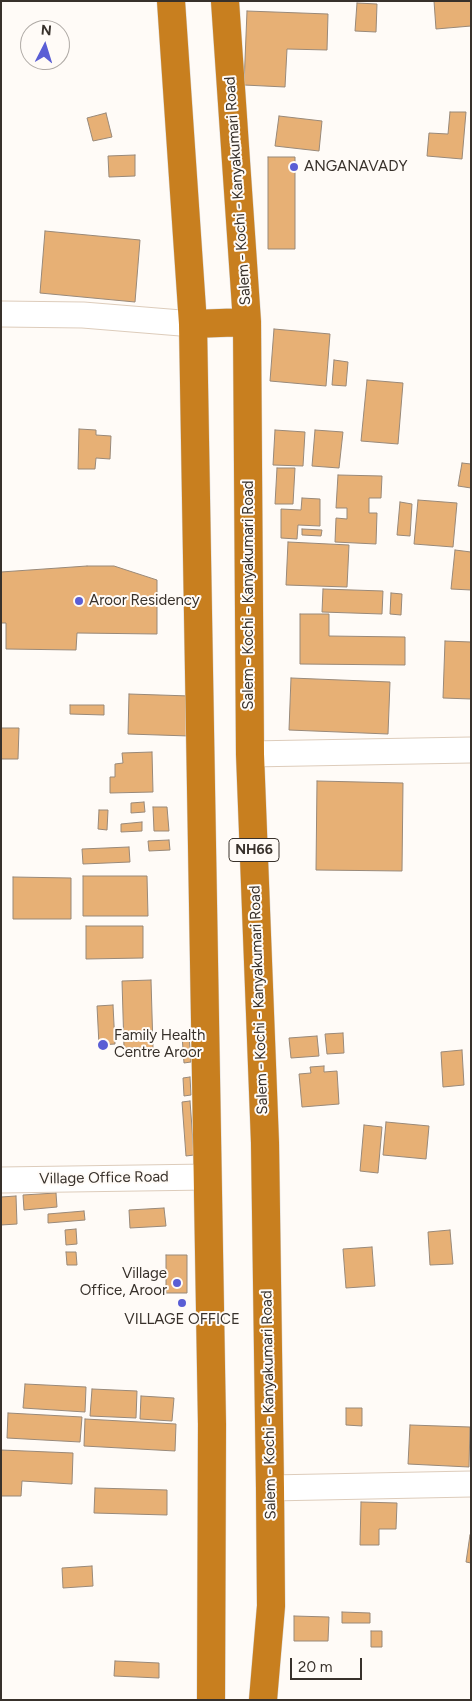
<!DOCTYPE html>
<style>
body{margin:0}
#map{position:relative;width:472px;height:1701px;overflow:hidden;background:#fffbf7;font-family:Figtree,sans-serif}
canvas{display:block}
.frame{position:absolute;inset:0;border:2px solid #38312b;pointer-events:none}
.north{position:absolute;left:20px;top:20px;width:50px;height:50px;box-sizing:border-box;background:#fffbf7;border:1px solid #afaaa5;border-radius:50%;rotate:5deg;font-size:14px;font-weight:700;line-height:20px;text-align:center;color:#38312b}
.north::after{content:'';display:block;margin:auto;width:18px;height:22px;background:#5a5ed5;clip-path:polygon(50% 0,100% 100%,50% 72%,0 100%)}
.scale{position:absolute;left:290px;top:1658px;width:72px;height:22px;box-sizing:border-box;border:2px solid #38312b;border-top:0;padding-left:6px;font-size:15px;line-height:18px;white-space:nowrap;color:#38312b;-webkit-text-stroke:4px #fffbf7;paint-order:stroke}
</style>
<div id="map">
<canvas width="472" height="1701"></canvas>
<div class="frame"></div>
<div class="north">N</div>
<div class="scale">20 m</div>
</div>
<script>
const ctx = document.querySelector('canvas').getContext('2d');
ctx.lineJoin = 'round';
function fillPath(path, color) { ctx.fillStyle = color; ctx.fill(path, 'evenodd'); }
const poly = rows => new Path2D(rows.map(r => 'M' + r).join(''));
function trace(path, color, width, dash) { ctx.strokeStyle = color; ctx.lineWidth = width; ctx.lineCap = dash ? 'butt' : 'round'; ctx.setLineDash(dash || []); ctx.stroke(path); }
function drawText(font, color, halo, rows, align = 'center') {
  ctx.font = font + ' Figtree,sans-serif'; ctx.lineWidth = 4; ctx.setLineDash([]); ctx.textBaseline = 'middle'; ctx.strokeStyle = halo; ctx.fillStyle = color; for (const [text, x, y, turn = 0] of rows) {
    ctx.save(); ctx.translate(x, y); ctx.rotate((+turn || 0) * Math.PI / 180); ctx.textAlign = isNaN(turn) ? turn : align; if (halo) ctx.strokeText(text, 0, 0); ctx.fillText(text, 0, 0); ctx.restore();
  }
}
const building = poly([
 [434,1,471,1,471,26,436,29,434,1],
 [357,3,377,4,376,32,355,31,357,3],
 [247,11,328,14,327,50,287,49,285,87,244,85,247,11],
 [450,112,466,112,462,159,427,156,429,133,448,134,450,112],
 [106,113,112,137,93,141,87,118,106,113],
 [279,116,322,121,319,151,275,146,279,116],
 [135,155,135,176,109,177,108,156,135,155],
 [268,157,295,157,295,249,268,249,268,157],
 [45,231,140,240,135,302,40,293,45,231],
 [274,329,330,334,326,386,270,381,274,329],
 [334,360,348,362,346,386,332,385,334,360],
 [367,380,403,383,398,444,361,441,367,380],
 [79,429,96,430,96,435,111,436,110,459,96,458,95,469,78,469,79,429],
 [275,430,305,432,303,466,273,465,275,430],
 [315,430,343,432,339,468,312,466,315,430],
 [462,463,471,464,471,488,458,486,462,463],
 [277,468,295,468,293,504,275,504,277,468],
 [338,475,382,476,381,498,369,498,369,513,377,513,376,544,335,542,336,518,347,519,347,508,336,508,338,475],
 [302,498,320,499,320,526,298,525,297,539,281,538,281,509,301,510,302,498],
 [418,500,457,503,453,547,414,544,418,500],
 [400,502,412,504,410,536,397,535,400,502],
 [302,529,322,530,321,536,302,535,302,529],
 [288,542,349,545,347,587,286,585,288,542],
 [455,550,471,552,471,590,451,589,455,550],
 [87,566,114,566,157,580,157,634,77,633,76,650,6,649,6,623,1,623,1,572,87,566],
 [323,589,383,591,382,614,322,612,323,589],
 [391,593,402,594,401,615,390,614,391,593],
 [300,614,329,614,329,636,405,637,405,665,300,664,300,614],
 [445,641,471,642,471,699,443,698,445,641],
 [291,678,390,682,388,734,289,730,291,678],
 [129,694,190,696,189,736,128,734,129,694],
 [70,705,104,705,104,715,70,714,70,705],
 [1,728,19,728,18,759,1,759,1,728],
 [152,752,153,792,110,793,110,777,115,777,115,764,123,763,122,753,152,752],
 [317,781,403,783,402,871,316,870,317,781],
 [144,802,145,812,131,813,131,803,144,802],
 [153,807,167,807,169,831,154,831,153,807],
 [99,810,108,810,107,830,98,829,99,810],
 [142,822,142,831,121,832,121,824,142,822],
 [169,840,170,850,149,851,148,841,169,840],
 [129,847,130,862,83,864,82,849,129,847],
 [83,876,147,876,148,916,83,916,83,876],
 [13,877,71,878,71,919,13,919,13,877],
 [86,926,143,926,143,958,86,959,86,926],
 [151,980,153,1048,124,1048,122,981,151,980],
 [113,1005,115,1044,99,1045,97,1006,113,1005],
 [343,1033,344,1053,327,1054,325,1034,343,1033],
 [182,1035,189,1035,191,1062,184,1063,182,1035],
 [317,1036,319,1056,291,1058,289,1038,317,1036],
 [462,1050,464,1085,443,1087,441,1052,462,1050],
 [324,1066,324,1072,337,1071,339,1104,302,1107,299,1074,311,1073,310,1067,324,1066],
 [190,1077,191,1095,184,1096,183,1078,190,1077],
 [190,1101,194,1155,186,1156,182,1102,190,1101],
 [386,1122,429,1126,426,1159,383,1155,386,1122],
 [364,1125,382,1127,378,1173,360,1171,364,1125],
 [56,1193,57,1207,24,1210,23,1195,56,1193],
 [16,1196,17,1224,1,1225,1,1197,16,1196],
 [164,1208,166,1226,130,1228,129,1210,164,1208],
 [84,1211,85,1220,48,1223,48,1214,84,1211],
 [76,1229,77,1244,66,1245,65,1230,76,1229],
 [450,1230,453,1264,430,1265,428,1232,450,1230],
 [372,1247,375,1286,346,1288,343,1249,372,1247],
 [66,1252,76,1252,77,1265,67,1265,66,1252],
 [166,1255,187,1255,187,1293,166,1293,166,1255],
 [25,1384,86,1387,85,1412,23,1408,25,1384],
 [92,1389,137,1391,136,1418,90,1416,92,1389],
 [141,1396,174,1398,172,1421,140,1419,141,1396],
 [346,1408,362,1408,362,1426,346,1425,346,1408],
 [8,1413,82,1417,80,1442,7,1438,8,1413],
 [85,1419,176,1424,175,1451,84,1446,85,1419],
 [410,1425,470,1427,469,1467,408,1464,410,1425],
 [1,1450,73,1453,72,1484,22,1481,21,1496,1,1496,1,1450],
 [95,1488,167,1490,167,1515,94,1513,95,1488],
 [361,1502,397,1503,396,1529,379,1529,379,1545,360,1545,361,1502],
 [470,1535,471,1535,471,1563,466,1562,470,1535],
 [92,1566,93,1586,63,1588,62,1568,92,1566],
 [342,1612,370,1613,370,1623,342,1623,342,1612],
 [294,1616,329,1617,328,1641,294,1641,294,1616],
 [371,1631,382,1631,382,1647,371,1647,371,1631],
 [115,1661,159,1663,159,1678,114,1676,115,1661]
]);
fillPath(building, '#e7b075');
trace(building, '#998979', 1);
const minor = poly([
 [1,314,83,315,193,324],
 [250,754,471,750],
 [1,1180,208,1177],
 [270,1488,471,1484]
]);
const highway = poly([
 [171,1,193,324,212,1424,211,1700],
 [225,1,247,322,250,754,265,1143,270,1488,271,1606,263,1700],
 [193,324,247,322]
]);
trace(minor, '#dcb', 27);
trace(highway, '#d7d6d5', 29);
trace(minor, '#fff', 25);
trace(highway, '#c87f1f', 28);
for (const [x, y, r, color] of [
 [294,167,5,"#5a5ed5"],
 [79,601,5,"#5a5ed5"],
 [103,1045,6,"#5a5ed5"],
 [177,1283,5,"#5a5ed5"],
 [182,1303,5,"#5a5ed5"]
]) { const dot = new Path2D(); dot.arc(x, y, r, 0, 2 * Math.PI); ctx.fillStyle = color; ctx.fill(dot); trace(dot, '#fffbf7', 2); }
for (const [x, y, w] of [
 [254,850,50]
]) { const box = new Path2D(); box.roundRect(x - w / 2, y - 11.5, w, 23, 4); ctx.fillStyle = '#fffbf7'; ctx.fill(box); trace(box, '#38312b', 1); }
drawText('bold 14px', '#38312b', null, [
 ["NH66",254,850]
]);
drawText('15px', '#38312b', '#fffbf7', [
 ["ANGANAVADY",304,167],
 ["Aroor Residency",89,601],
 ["Family Health",114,1036],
 ["Centre Aroor",114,1053],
 ["Village",167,1274,"right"],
 ["Office, Aroor",167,1291,"right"],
 ["VILLAGE OFFICE",182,1320,"center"]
], 'left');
drawText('15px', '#38312b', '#fffbf7', [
 ["Salem - Kochi - Kanyakumari Road",238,191,-94],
 ["Salem - Kochi - Kanyakumari Road",249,595,-90],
 ["Salem - Kochi - Kanyakumari Road",259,1000,-92],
 ["Village Office Road",104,1178,-1],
 ["Salem - Kochi - Kanyakumari Road",269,1405,-91]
]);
</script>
